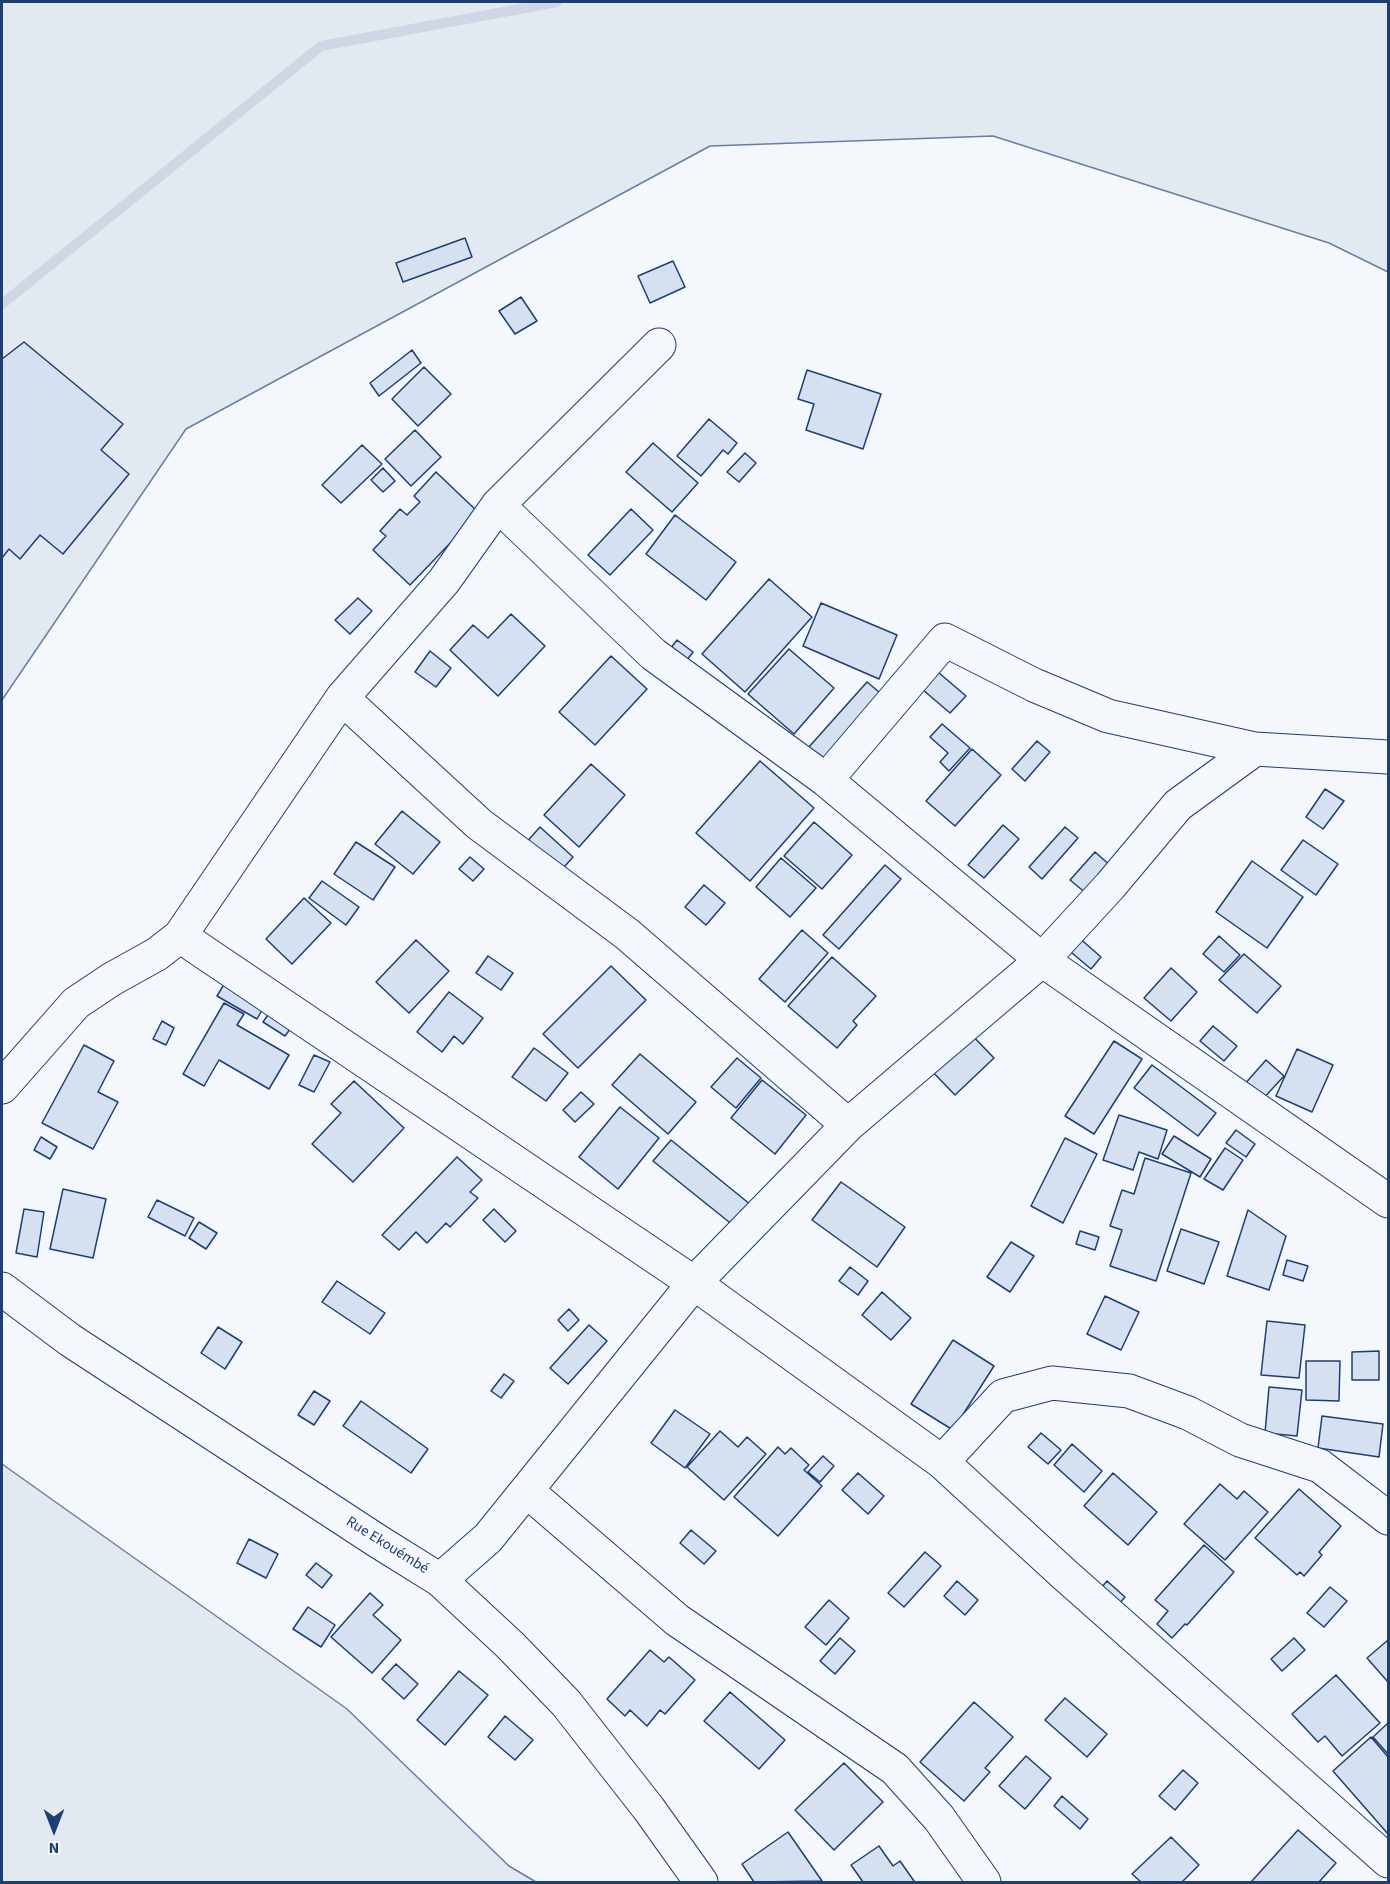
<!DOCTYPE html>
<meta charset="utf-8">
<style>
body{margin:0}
#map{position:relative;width:1390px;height:1884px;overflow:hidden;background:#f4f7fb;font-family:"Source Sans 3",sans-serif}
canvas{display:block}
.frame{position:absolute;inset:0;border:3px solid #1d3f73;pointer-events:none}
.north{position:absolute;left:24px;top:1800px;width:60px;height:60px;-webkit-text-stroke:4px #f4f7fb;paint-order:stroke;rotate:180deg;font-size:16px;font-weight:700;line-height:24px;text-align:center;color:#1d3f73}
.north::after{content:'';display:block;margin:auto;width:21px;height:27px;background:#1d3f73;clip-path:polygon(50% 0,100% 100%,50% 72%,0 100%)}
</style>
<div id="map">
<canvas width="1390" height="1884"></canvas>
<div class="frame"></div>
<div class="north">N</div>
</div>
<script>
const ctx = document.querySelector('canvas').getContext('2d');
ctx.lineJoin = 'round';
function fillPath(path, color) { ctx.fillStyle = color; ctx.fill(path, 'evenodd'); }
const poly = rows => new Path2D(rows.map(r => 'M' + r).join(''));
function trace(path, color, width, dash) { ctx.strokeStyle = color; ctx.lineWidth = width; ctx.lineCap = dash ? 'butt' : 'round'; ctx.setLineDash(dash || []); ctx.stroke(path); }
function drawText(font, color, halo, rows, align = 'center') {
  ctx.font = font + ' "Source Sans 3",sans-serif'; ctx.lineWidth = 4.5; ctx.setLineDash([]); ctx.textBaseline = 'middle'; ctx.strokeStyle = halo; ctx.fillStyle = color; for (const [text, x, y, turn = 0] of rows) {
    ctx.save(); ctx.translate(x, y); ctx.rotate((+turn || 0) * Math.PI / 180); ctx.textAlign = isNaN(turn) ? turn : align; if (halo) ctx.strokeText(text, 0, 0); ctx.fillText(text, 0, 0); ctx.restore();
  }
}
const green = poly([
 [2,2,1388,2,1388,272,1329,243,993,136,710,146,186,429,2,700,2,2],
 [2,1464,347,1709,509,1866,536,1882,2,1882,2,1464]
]);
fillPath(green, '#e3e9f0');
trace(green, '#687fa3', 1.5);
trace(poly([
 [2,304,321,46,557,2]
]), '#cfd7e4', 10);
const building = poly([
 [465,238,472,257,403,282,396,263,465,238],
 [673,261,685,287,650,303,638,276,673,261],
 [521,297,537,321,515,334,499,311,521,297],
 [24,342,123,424,101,450,129,474,63,554,40,535,20,559,9,549,2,558,2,359,24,342],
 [412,350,421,363,379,396,370,383,412,350],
 [424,367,451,394,418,426,392,399,424,367],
 [807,370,881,394,863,449,806,430,814,404,798,399,807,370],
 [709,419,737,443,728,454,723,450,701,476,677,456,709,419],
 [415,430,441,457,411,486,385,459,415,430],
 [653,443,698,483,672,512,626,472,653,443],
 [362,445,382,464,341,503,322,485,362,445],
 [745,453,756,463,739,482,727,472,745,453],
 [383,468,395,481,383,492,371,480,383,468],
 [436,472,479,513,410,585,373,550,386,536,380,531,400,509,407,515,420,502,414,496,436,472],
 [631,509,653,530,610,575,588,555,631,509],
 [675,515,736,562,706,600,646,554,675,515],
 [769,579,812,617,745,692,702,654,769,579],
 [358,598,372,611,350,634,335,620,358,598],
 [821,603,897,635,879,679,803,646,821,603],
 [511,614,545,646,498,696,450,650,473,625,488,638,511,614],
 [677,640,693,652,684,664,668,652,677,640],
 [789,649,834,688,794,734,748,694,789,649],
 [430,651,451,668,436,687,415,672,430,651],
 [611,656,647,689,595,745,559,712,611,656],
 [938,672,966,696,950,713,922,689,938,672],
 [867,682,885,697,826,764,808,748,867,682],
 [942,724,970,748,949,771,940,762,948,753,930,737,942,724],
 [1037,741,1050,752,1025,781,1012,769,1037,741],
 [972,749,1001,775,955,826,926,801,972,749],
 [760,761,814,808,750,881,696,833,760,761],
 [591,764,625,795,579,847,544,815,591,764],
 [1325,789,1344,801,1323,829,1306,817,1325,789],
 [402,811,440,842,413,874,375,844,402,811],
 [814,822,852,855,822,889,784,856,814,822],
 [1003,825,1019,839,984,878,968,865,1003,825],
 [540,827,573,857,557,875,524,845,540,827],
 [1065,827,1078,838,1042,879,1029,867,1065,827],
 [1303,840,1338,864,1316,895,1281,870,1303,840],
 [356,842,395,867,373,900,334,874,356,842],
 [1095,852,1112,867,1087,894,1070,880,1095,852],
 [470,857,484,869,473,881,459,869,470,857],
 [781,858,816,888,790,917,756,887,781,858],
 [1252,861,1303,897,1267,948,1216,912,1252,861],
 [885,865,901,879,839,949,823,935,885,865],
 [322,881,359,907,346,925,309,898,322,881],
 [704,885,725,903,706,925,685,907,704,885],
 [304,898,331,923,292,964,266,939,304,898],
 [802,930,828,953,785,1002,759,979,802,930],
 [1077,936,1101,957,1091,969,1066,948,1077,936],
 [1219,936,1240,955,1224,972,1203,954,1219,936],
 [416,940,449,971,409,1013,376,982,416,940],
 [1244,954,1281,986,1257,1013,1219,980,1244,954],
 [488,956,513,973,501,990,476,973,488,956],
 [832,957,876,996,853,1021,857,1025,837,1048,788,1006,832,957],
 [611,966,646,1000,578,1068,543,1034,611,966],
 [1171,968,1197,992,1171,1021,1144,998,1171,968],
 [226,981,266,1003,257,1019,217,996,226,981],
 [449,992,483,1018,463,1044,454,1036,442,1052,417,1032,449,992],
 [224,1003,244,1014,237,1025,289,1055,269,1089,219,1060,204,1086,183,1074,224,1003],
 [274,1006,296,1021,285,1036,263,1022,274,1006],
 [162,1021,174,1028,166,1045,153,1039,162,1021],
 [1213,1026,1237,1046,1224,1061,1200,1041,1213,1026],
 [966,1029,994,1058,955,1095,927,1066,966,1029],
 [1114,1041,1142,1059,1094,1134,1065,1116,1114,1041],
 [84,1045,114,1061,98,1092,118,1102,93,1149,42,1123,84,1045],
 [534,1048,568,1073,546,1101,512,1077,534,1048],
 [1297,1049,1333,1065,1312,1112,1276,1096,1297,1049],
 [640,1054,696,1102,668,1134,612,1085,640,1054],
 [314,1055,330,1062,314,1092,299,1085,314,1055],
 [737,1058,761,1078,736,1108,711,1087,737,1058],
 [1266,1060,1284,1076,1261,1101,1243,1086,1266,1060],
 [1152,1065,1216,1113,1198,1136,1134,1088,1152,1065],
 [762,1080,806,1115,775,1154,731,1118,762,1080],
 [354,1081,404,1128,353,1182,312,1144,341,1113,331,1104,354,1081],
 [581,1092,594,1104,575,1122,563,1110,581,1092],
 [620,1107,659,1138,618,1189,579,1157,620,1107],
 [1119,1115,1167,1130,1158,1159,1139,1152,1133,1170,1103,1160,1119,1115],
 [1236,1130,1255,1144,1246,1157,1226,1143,1236,1130],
 [1174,1136,1211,1159,1200,1177,1162,1154,1174,1136],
 [41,1137,57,1147,50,1159,34,1150,41,1137],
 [1065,1138,1097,1154,1063,1223,1031,1206,1065,1138],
 [671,1140,751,1205,734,1226,653,1161,671,1140],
 [1225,1148,1243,1160,1223,1190,1204,1179,1225,1148],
 [457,1157,482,1180,470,1192,478,1198,450,1227,446,1223,427,1243,416,1232,399,1250,382,1235,457,1157],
 [1145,1158,1191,1173,1156,1281,1110,1266,1122,1230,1110,1226,1122,1190,1134,1194,1145,1158],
 [841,1182,905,1227,877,1267,812,1220,841,1182],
 [63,1189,106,1199,93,1258,50,1249,63,1189],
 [157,1200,194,1218,185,1236,148,1217,157,1200],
 [24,1209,44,1212,37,1257,16,1253,24,1209],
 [494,1209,516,1231,505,1242,483,1220,494,1209],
 [1248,1210,1286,1236,1269,1290,1227,1276,1248,1210],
 [199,1222,217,1233,206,1249,189,1238,199,1222],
 [1181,1229,1219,1242,1204,1284,1167,1271,1181,1229],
 [1080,1231,1099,1237,1095,1250,1076,1244,1080,1231],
 [1011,1242,1034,1256,1010,1292,987,1277,1011,1242],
 [1287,1260,1308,1266,1303,1281,1283,1275,1287,1260],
 [850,1267,868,1281,858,1295,839,1281,850,1267],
 [337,1281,385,1313,370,1334,322,1302,337,1281],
 [882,1292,911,1318,891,1340,862,1315,882,1292],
 [1105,1296,1139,1312,1121,1350,1087,1334,1105,1296],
 [569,1309,579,1320,568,1331,558,1320,569,1309],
 [1267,1321,1305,1325,1299,1378,1261,1375,1267,1321],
 [589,1325,607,1341,568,1384,550,1368,589,1325],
 [218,1327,242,1342,225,1369,201,1353,218,1327],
 [953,1340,994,1366,953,1430,911,1404,953,1340],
 [1379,1351,1379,1380,1352,1380,1352,1352,1379,1351],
 [1306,1361,1340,1361,1339,1401,1306,1400,1306,1361],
 [504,1374,514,1381,501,1398,491,1391,504,1374],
 [1269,1387,1302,1390,1297,1436,1265,1433,1269,1387],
 [314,1391,330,1401,314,1425,298,1415,314,1391],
 [361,1401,428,1449,411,1473,343,1426,361,1401],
 [675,1410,710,1434,685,1468,651,1443,675,1410],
 [1322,1416,1383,1424,1379,1457,1318,1448,1322,1416],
 [720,1431,738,1447,747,1437,766,1454,724,1500,687,1467,720,1431],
 [1041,1433,1061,1450,1048,1464,1028,1447,1041,1433],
 [1072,1444,1102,1471,1084,1492,1054,1465,1072,1444],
 [778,1447,785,1454,791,1448,809,1465,804,1470,822,1486,778,1536,734,1497,778,1447],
 [823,1456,834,1466,820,1482,808,1472,823,1456],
 [858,1473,884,1496,868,1514,842,1490,858,1473],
 [1113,1473,1157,1512,1128,1545,1084,1506,1113,1473],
 [1220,1484,1237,1499,1244,1491,1268,1512,1225,1560,1184,1524,1220,1484],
 [1299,1489,1341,1526,1319,1552,1322,1555,1304,1576,1300,1572,1297,1575,1255,1538,1299,1489],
 [691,1530,716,1551,704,1564,680,1543,691,1530],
 [249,1539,278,1554,266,1578,237,1563,249,1539],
 [1204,1545,1234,1572,1187,1625,1185,1624,1172,1638,1157,1624,1168,1611,1155,1600,1204,1545],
 [925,1552,941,1566,904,1607,888,1593,925,1552],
 [316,1563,332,1575,322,1588,306,1575,316,1563],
 [957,1581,978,1600,965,1615,944,1596,957,1581],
 [1107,1581,1125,1597,1113,1611,1095,1595,1107,1581],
 [1330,1587,1347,1601,1324,1627,1307,1613,1330,1587],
 [370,1593,383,1605,373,1615,401,1640,372,1673,331,1637,370,1593],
 [829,1600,849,1618,826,1645,805,1627,829,1600],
 [308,1607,335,1625,321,1647,293,1629,308,1607],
 [840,1638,855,1651,835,1674,820,1661,840,1638],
 [1294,1638,1305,1650,1282,1671,1271,1659,1294,1638],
 [1388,1640,1388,1682,1367,1658,1388,1640],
 [650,1650,664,1662,669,1657,695,1680,665,1714,660,1710,647,1726,630,1710,625,1716,607,1699,650,1650],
 [396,1664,418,1684,404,1699,382,1679,396,1664],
 [459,1671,488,1695,445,1745,417,1720,459,1671],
 [1336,1675,1380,1723,1342,1756,1325,1736,1318,1742,1292,1714,1336,1675],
 [730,1692,785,1740,759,1769,704,1721,730,1692],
 [1065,1698,1107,1734,1087,1757,1045,1720,1065,1698],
 [974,1702,1013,1737,985,1768,990,1772,964,1801,920,1762,974,1702],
 [505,1716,533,1740,515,1760,488,1737,505,1716],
 [1388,1723,1388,1754,1373,1737,1388,1723],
 [1371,1737,1388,1757,1388,1834,1333,1771,1371,1737],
 [1026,1756,1051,1778,1025,1809,999,1786,1026,1756],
 [844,1763,883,1802,834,1850,795,1810,844,1763],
 [1183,1770,1198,1783,1175,1810,1159,1796,1183,1770],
 [1062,1796,1088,1819,1080,1829,1054,1806,1062,1796],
 [1298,1830,1336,1863,1319,1882,1251,1882,1298,1830],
 [788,1832,822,1881,754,1882,742,1864,788,1832],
 [1171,1837,1199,1865,1182,1882,1141,1882,1132,1874,1171,1837],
 [879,1846,893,1866,900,1861,914,1881,911,1882,863,1882,851,1865,879,1846]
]);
fillPath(building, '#d5e0f0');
trace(building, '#1d3f73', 1.5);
const minor = poly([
 [498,505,653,654,826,780,1042,960,1388,1201],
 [342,698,479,824,627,934,848,1125],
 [826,780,945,640,1034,685,1108,716,1255,749,1388,757],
 [180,936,694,1283,942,1462,1064,1574,1388,1861],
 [2,1087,76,1003,112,979,157,954,180,936,342,698,444,581,498,505,659,345],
 [2,1289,70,1340,379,1542,440,1580,510,1645,566,1703,649,1809,701,1882],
 [942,1462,1003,1396,1052,1383,1129,1391,1188,1413,1240,1440,1320,1466,1388,1518],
 [527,1491,677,1620,895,1769,939,1818,984,1882],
 [440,1580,488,1538,694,1283,848,1125,1042,960,1110,886,1178,805,1255,749]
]);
trace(minor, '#1d3f73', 35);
trace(minor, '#f4f7fb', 33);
drawText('15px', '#1d3f73', '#f4f7fb', [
 ["Rue Ekouémbé",387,1546,32]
]);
</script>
